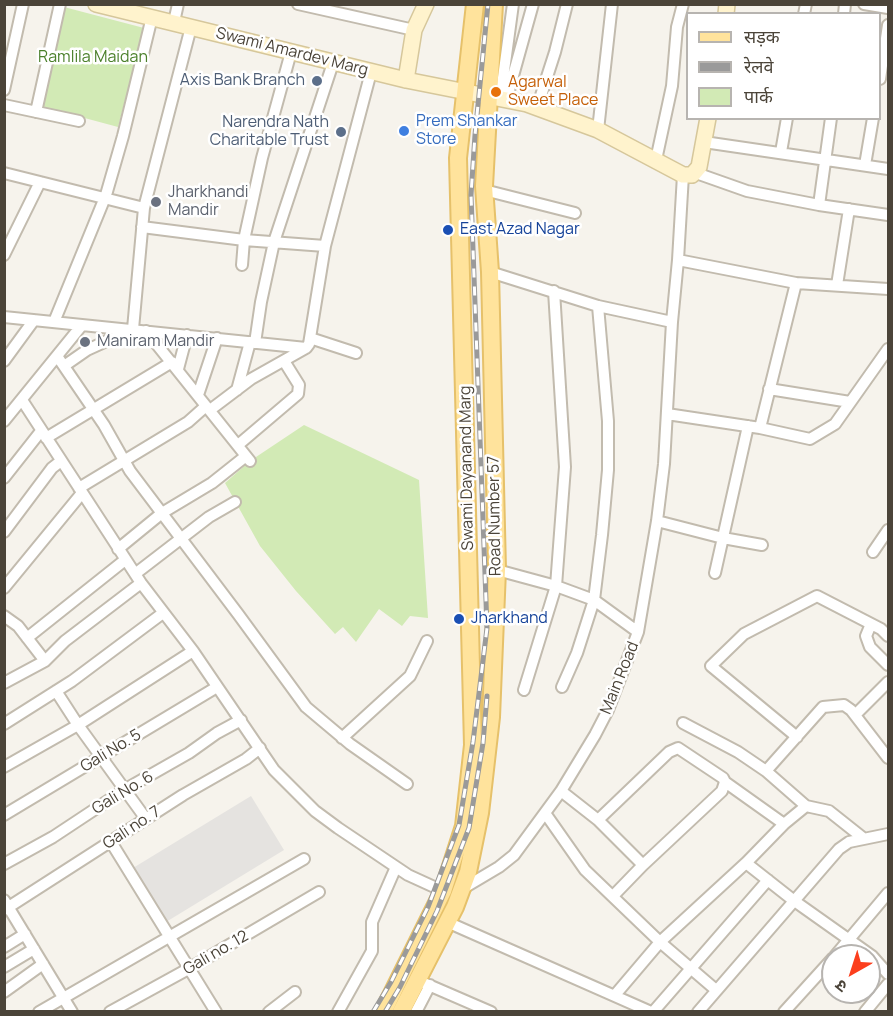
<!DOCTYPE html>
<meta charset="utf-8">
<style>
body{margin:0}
#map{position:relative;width:893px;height:1016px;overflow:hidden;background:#f6f3ec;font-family:Manrope,"Noto Sans Devanagari",sans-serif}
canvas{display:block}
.frame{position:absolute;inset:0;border:6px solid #4b4439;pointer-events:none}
.legend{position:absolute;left:686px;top:12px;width:195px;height:108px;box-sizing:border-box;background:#fff;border:2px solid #b7b4b0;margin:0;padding:8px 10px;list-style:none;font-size:18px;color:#4b4439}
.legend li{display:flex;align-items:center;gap:12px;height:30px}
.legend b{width:30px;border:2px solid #b7b4b0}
.north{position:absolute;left:821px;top:944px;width:60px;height:60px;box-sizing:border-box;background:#fff;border:2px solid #b7b4b0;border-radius:50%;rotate:219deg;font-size:16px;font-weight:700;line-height:24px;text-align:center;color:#4b4439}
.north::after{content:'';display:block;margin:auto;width:21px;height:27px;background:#fc3f1d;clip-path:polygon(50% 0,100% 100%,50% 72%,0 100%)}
</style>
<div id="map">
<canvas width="893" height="1016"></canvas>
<div class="frame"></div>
<ul class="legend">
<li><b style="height:8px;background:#ffe39c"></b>सड़क</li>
<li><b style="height:8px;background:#9a9a9a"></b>रेलवे</li>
<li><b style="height:16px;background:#d2eab5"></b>पार्क</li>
</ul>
<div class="north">उ</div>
</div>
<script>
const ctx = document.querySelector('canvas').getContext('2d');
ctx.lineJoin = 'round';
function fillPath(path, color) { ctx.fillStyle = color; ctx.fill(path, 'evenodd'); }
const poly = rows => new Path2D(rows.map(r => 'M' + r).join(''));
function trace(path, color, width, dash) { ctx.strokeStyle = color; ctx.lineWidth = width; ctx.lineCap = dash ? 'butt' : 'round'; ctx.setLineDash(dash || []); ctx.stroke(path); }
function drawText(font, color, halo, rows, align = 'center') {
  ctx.font = font + ' Manrope,sans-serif'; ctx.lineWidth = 5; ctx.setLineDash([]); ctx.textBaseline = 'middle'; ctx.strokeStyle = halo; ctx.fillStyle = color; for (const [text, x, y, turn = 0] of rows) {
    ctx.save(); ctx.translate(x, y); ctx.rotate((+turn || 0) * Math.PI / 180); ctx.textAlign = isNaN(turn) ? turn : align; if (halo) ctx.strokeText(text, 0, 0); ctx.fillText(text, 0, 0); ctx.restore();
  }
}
fillPath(poly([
 [64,7,144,28,118,127,40,106],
 [304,425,419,480,428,618,410,616,402,626,379,609,356,642,343,627,335,634,296,591,260,546,225,483,250,461]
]), '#d2eab5');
fillPath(poly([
 [251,796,284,850,166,922,133,868]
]), '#e5e3e0');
const street = poly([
 [298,4,414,30],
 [864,4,888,8],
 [804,14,806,4],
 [844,14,845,4],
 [174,22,178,4],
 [880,79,888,25],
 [4,90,23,4],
 [500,100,513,4],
 [506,101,533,4],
 [4,105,79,121],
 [537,108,555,52,567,4],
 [36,112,60,4],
 [598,130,612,4],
 [704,142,888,169],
 [781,152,787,118],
 [656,160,672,86,677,27,683,4],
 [865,165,873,118],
 [4,173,144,208],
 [696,173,747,191,819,205,888,215],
 [484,190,575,213],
 [819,205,831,118],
 [142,227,244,240,325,246],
 [4,255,40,182],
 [678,260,796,283],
 [242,265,244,240,262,158,291,52],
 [490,272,598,306,672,322],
 [837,285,849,209],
 [4,317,306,348,309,344,325,246,371,72],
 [54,322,106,195,123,136,152,17],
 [146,331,250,461],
 [310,338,356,353],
 [255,343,261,302,274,242,333,63],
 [57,356,104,425,130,471,238,614,306,707,350,744,407,784],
 [4,361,34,320],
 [64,366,87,350,133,329,144,208,191,27],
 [178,369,187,335],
 [769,389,850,402],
 [237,390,250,342],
 [198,395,217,338],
 [22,400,141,583,193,651,274,770,315,811,338,828,408,875,443,891],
 [210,410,251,379,306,348],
 [667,414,760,428,810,439,835,424,888,349],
 [4,421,82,325],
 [760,428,796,283,888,289],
 [46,438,172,362],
 [238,445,298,394,299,385,284,361],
 [4,478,41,431],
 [79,488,188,422,206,406],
 [657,521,723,538,762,545],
 [4,532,52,468,61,461],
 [118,549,162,513,212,483,246,456],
 [873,552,888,530],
 [497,570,556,586,594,600,638,632],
 [715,573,748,426],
 [135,574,209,517,235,502],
 [4,588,82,493],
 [4,616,18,626,45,661],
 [871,624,866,636,870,647,888,665],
 [27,638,125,560],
 [4,683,45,661,65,641,141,583],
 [562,687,577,653,594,600,602,535,608,470,608,421,598,306],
 [524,690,556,586,565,467,554,291],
 [56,691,78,725,146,819],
 [855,715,888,682],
 [683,723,738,752,766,771,806,806,829,811,863,838],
 [4,724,72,681,163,613],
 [797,737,711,666,744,634,817,596,881,629,888,636],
 [342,738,410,676,427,641],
 [4,767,78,725,193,651],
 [766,771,823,707,844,705,851,710,888,758],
 [561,791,598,820,643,865],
 [806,806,784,824,746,863,793,900,872,956,888,974],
 [545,813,585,870,660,942,716,990],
 [4,815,217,687],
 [598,820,669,752,678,748,723,778,725,782,784,824],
 [111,842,216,1012],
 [4,864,53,837,124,790,189,753,217,733,241,720],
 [462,889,499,867,514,855,561,791,595,735,608,710,638,632,657,521,664,464,672,322,678,260,683,175],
 [613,896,643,865,722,791,725,782],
 [4,900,72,1012],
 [4,910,183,795,246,759,260,748],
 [447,922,651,1012],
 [4,947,25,934],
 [835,956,888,893],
 [4,967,34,949],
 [417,980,491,1012],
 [4,992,43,964],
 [615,995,660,942,747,862],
 [39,1012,304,859],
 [110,1012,190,968,319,892],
 [269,1012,295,992],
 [338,1012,372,951,372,922,396,867],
 [416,1012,430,985],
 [653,1012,768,880],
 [698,1012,839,849,849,842,888,834],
 [784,1012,833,958],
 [865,1012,888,984]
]);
const secondary = poly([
 [96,4,406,80,527,104,598,130,683,175,692,175,699,167,708,118],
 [726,14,727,4],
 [406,80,414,30,426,4]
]);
const primary = poly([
 [383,1012,443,891,464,826,473,745,458,158,475,4],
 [401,1012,455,907,468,872,480,813,491,717,497,570,490,272,484,186,494,4]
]);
trace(street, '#c2bbae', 14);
trace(secondary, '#d6c79b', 18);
trace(primary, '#e6c16a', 20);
trace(street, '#fff', 10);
trace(secondary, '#fff3cd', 15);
trace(primary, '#ffe39c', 16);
const rail = poly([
 [373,1012,391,982,428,907,459,825,473,742,487,628,471,195,475,135,488,4],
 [385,1012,400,987,437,911,469,828,483,743,487,696]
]);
trace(rail, '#9a9a9a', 5);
trace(rail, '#fff', 3, [9]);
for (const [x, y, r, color] of [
 [317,81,6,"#5c6f8a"],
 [496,92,6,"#e8710a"],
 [404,131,6,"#3f7fe0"],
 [341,132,6,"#5c6f8a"],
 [156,202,6,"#6b7280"],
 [448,230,6,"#1a4fb4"],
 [85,342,6,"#6b7280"],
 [459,619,6,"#1a4fb4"]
]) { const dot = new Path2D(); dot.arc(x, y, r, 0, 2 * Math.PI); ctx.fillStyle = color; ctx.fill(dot); trace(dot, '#fff', 2); }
drawText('16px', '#4b4439', '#fff', [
 ["Swami Amardev Marg",292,52,14],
 ["Swami Dayanand Marg",467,468,-91],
 ["Road Number 57",495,516,-91],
 ["Main Road",620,678,-68],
 ["Gali No. 5",111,751,-31],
 ["Gali No. 6",123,793,-31],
 ["Gali no. 7",132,828,-33],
 ["Gali no. 12",216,953,-30]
]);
drawText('16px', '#4a7f2a', '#fff', [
 ["Ramlila Maidan",93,58]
]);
drawText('16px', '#4e5e75', '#fff', [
 ["Axis Bank Branch",305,81],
 ["Narendra Nath",329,123],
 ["Charitable Trust",329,141]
], 'right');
drawText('16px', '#c56008', '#fff', [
 ["Agarwal",508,83],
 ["Sweet Place",508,101]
], 'left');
drawText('16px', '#366cbe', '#fff', [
 ["Prem Shankar",416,122],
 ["Store",416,140]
], 'left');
drawText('16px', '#5b616d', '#fff', [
 ["Jharkhandi",168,193],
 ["Mandir",168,211],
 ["Maniram Mandir",97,342]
], 'left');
drawText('16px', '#164399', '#fff', [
 ["East Azad Nagar",460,230],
 ["Jharkhand",471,619]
], 'left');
</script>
